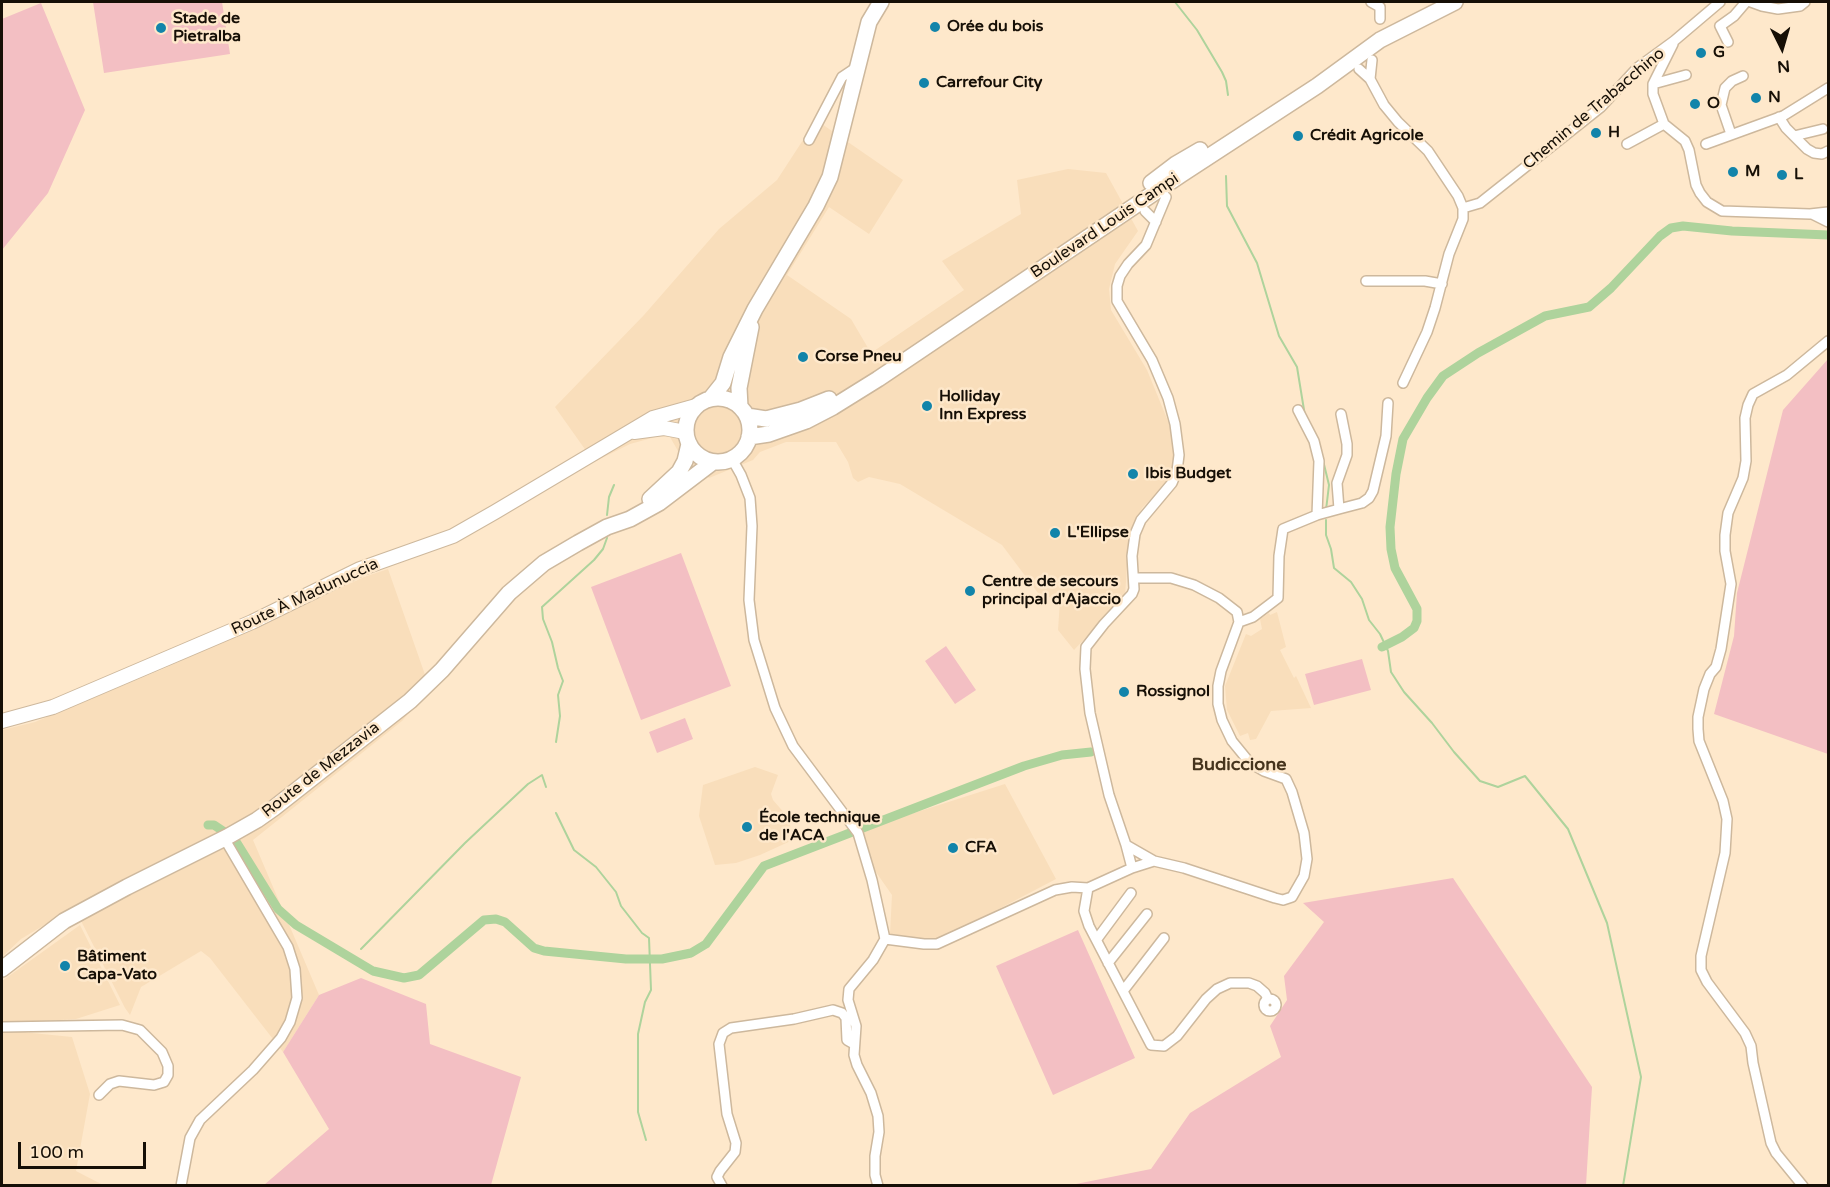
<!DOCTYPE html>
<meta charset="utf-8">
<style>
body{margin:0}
#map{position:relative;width:1830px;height:1187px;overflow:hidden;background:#fee8cb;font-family:"Varela Round",sans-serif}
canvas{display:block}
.frame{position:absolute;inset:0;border:3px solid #160f06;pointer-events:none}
.north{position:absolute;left:1752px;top:18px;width:60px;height:60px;-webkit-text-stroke:4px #fee8cb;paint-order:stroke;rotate:175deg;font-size:16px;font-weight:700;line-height:24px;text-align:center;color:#160f06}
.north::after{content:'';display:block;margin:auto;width:21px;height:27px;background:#160f06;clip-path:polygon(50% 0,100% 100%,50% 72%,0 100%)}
.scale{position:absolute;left:18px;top:1142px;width:128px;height:27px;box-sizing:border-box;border:3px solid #160f06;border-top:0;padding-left:8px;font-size:18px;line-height:21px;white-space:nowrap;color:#160f06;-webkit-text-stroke:4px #fee8cb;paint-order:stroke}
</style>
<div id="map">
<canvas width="1830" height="1187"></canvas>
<div class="frame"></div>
<div class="north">N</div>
<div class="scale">100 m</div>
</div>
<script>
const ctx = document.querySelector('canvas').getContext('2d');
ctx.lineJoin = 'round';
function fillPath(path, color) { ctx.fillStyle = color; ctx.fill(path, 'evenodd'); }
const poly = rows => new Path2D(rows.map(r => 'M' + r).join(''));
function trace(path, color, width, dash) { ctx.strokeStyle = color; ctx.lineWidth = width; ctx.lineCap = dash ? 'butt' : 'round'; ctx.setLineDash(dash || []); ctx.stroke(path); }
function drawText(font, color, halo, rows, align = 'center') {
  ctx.font = font + ' "Varela Round",sans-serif'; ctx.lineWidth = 5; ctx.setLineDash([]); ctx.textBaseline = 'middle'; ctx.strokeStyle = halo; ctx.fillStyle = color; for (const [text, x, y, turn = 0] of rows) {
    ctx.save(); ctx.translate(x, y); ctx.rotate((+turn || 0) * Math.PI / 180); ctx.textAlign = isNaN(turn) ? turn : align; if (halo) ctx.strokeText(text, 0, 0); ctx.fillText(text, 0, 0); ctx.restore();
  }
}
fillPath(poly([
 [816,120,903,180,869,234,829,207,787,275,851,319,871,353,964,290,942,261,1021,214,1017,180,1068,169,1106,173,1138,231,1115,264,1109,289,1111,310,1147,370,1172,431,1176,462,1166,484,1142,508,1129,537,1125,596,1074,650,1058,630,1060,601,1038,593,1002,545,900,484,869,477,858,482,853,478,848,462,836,442,786,442,760,452,753,460,709,478,678,451,670,437,659,436,630,444,594,462,555,407,644,315,719,229,777,180],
 [388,569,430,689,402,721,253,840,319,995,283,1052,210,958,201,951,141,987,130,1015,125,1008,74,907,21,939,2,957,2,730,35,722,163,669,364,577],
 [1277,612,1286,647,1280,650,1294,678,1296,676,1311,708,1271,711,1256,739,1250,740,1248,733,1240,736,1227,710,1225,686,1246,634,1251,636,1262,629,1260,619,1269,613,1270,615],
 [755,767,778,775,771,794,773,800,786,815,795,839,760,855,736,863,715,865,699,816,703,785],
 [1005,784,1056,879,951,934,932,940,890,934,892,895,871,865,861,832,873,826],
 [80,925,120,1005,76,1019,14,1023,2,1022,2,981],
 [2,1030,72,1037,90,1094,76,1171,103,1185,2,1186]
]), '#f9debb');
fillPath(poly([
 [93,2,222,2,230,54,104,73],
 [41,3,85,110,48,193,2,250,2,19],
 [1828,359,1828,754,1714,714,1734,636,1737,593,1783,410],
 [681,553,731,686,641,720,591,587],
 [946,646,976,690,955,704,925,661],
 [1362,659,1371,690,1314,705,1305,674],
 [685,718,693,739,657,753,649,732],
 [1453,878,1592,1087,1586,1185,1071,1185,1151,1169,1190,1113,1281,1057,1270,1026,1287,1000,1284,976,1324,922,1303,903],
 [1078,930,1135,1058,1053,1095,996,966],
 [361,978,426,1004,430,1044,521,1077,491,1185,264,1185,329,1129,283,1052,319,995]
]), '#f3bfc3');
trace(poly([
 [1175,2,1197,30,1222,72,1226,81,1228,95],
 [1226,176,1227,206,1257,263,1279,336,1297,367,1305,416],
 [1320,448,1329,485,1326,510],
 [607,515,609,497,614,485],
 [1326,520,1326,535,1331,549,1334,568,1351,582,1362,599,1369,620,1380,634,1388,651,1391,672,1404,692,1432,723,1454,752,1480,781,1498,787,1525,776,1568,829,1607,923,1641,1077,1623,1186],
 [556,742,560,716,558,695,563,681,558,668,552,642,543,619,542,607,594,560,603,549,607,538],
 [556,813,574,850,596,867,616,892,621,906,642,933,649,938,651,990,645,1002,638,1034,638,1112,646,1140],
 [361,949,465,843,528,784,542,775,546,787]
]), '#aed39c', 2);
trace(poly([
 [1382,647,1402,637,1414,628,1417,621,1417,609,1395,568,1391,549,1390,527,1396,474,1403,439,1427,398,1443,376,1478,353,1545,316,1589,307,1611,288,1660,236,1671,228,1683,226,1732,231,1828,235],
 [208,825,214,825,223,831],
 [237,843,278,909,296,925,373,971,404,978,419,975,484,920,496,919,505,922,534,948,544,951,626,959,662,959,691,953,706,944,764,866,1024,766,1062,755,1091,752]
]), '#aed39c', 9);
const minor = poly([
 [1371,2,1380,7,1380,19],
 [1751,2,1762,6,1778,9,1800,6,1805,2],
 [1728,42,1720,26,1734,16,1746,2],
 [1673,44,1653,84,1653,94,1664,124,1685,141,1689,150,1696,185,1700,193,1707,202,1722,211,1810,214,1828,212],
 [1359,69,1370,79,1384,105,1398,122,1428,151,1458,196,1463,208,1463,219,1449,254,1435,308,1427,332,1403,383],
 [1370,79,1372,60],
 [1653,84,1686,75],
 [1779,117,1786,128,1807,149,1814,153,1822,154,1828,151],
 [1731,134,1721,105,1725,88,1732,81,1743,76],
 [1794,136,1823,129],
 [809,140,842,77,857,67],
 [1627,144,1664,124],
 [1706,144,1783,116,1828,88],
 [1463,208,1480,203,1601,107,1637,68,1674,41,1720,2],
 [1145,211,1156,222],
 [1812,214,1828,222],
 [1366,281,1425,281,1442,284],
 [732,459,741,475,750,498,752,526,749,600,754,640,775,708,793,746,858,833,872,880,885,939,873,960,849,989,848,1000,856,1026,854,1055,857,1065,871,1093,878,1116,879,1132,875,1156,875,1175,878,1186],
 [1339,509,1362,503,1369,498,1373,491,1386,436,1388,403],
 [1317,515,1339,509,1337,483,1347,455,1347,444,1341,414],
 [1134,578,1171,578,1194,585,1219,598,1237,612,1239,622,1221,671,1218,686,1218,704,1222,720,1232,741,1250,763,1264,771,1286,779,1292,792,1304,833,1307,859,1304,876,1292,897,1283,900,1275,898,1184,868,1154,861,1126,845,1109,795,1090,713,1085,669,1086,647,1104,624,1132,594,1134,589,1132,556,1135,534,1141,520,1172,483,1177,471,1179,455,1175,424,1168,398,1152,360,1117,301,1117,286,1120,276,1128,264,1146,245,1166,197],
 [1239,622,1253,617,1278,598,1279,556,1283,529,1317,515,1319,461,1314,441,1298,410],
 [1126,845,1132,868],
 [1088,888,1084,911,1089,926,1151,1045,1164,1046,1177,1036,1206,999,1217,989,1230,983,1249,983,1257,986,1265,993,1268,999],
 [885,939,924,944,937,944,1055,890,1072,887,1088,888,1132,868,1154,861],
 [1097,939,1131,893],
 [1108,963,1147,914],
 [1123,991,1164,938],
 '1264 1005a6 6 0 1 1 12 0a6 6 0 1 1-12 0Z',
 [2,1027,122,1025,140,1030,162,1052,168,1066,168,1075,164,1082,154,1085,119,1081,110,1084,99,1095],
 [181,1186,190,1138,200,1120,253,1070,281,1038,290,1022,297,998,295,969,288,947,227,843,227,837],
 [722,1186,717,1177,720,1171,735,1152,736,1143,727,1114,719,1044,723,1033,731,1028,794,1019,833,1010,842,1013,846,1018,847,1040,854,1044],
 [1803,1186,1776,1153,1771,1143,1753,1063,1751,1046,1745,1033,1707,982,1701,970,1701,956,1725,853,1727,819,1723,801,1699,741,1698,729,1698,717,1704,689,1710,674,1716,667,1721,649,1731,584,1725,551,1725,535,1728,513,1743,478,1746,461,1745,418,1748,405,1753,394,1787,375,1828,341]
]);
const secondary = poly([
 [634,432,664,428,685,432],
 [2,721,53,707,252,622,360,569,453,536,495,512,653,418,696,406]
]);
const primary = poly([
 [1151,183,1176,164,1200,150],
 '686 430a32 32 0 1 1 64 0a32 32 0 1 1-64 0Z',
 [711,398,723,383,731,357,755,309,816,206,830,177,869,22,881,2],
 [740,407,739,388,751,327],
 [747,416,766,419,801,410,829,399],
 [749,437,769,434,806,421,833,407,878,379,1182,174,1317,86,1380,40,1455,2],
 [650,499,679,472,685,461,689,444],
 [2,969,64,921,127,887,227,837,257,820,274,808,410,701,442,670,509,593,544,563,578,543,607,527,630,519,659,503,713,462]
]);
trace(minor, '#cdb89d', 12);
trace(secondary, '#cdb89d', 16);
trace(primary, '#cdb89d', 18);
trace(minor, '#fff', 9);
trace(secondary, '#fff', 14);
trace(primary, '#fff', 15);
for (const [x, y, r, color] of [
 [935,27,6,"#1284aa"],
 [161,28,6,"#1284aa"],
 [1701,53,6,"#1284aa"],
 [924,83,6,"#1284aa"],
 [1756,98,6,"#1284aa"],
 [1695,104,6,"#1284aa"],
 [1596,133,6,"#1284aa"],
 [1298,136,6,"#1284aa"],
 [1733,172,6,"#1284aa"],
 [1782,175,6,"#1284aa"],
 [803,357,6,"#1284aa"],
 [927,406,6,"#1284aa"],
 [1133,474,6,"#1284aa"],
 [1055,533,6,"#1284aa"],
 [970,591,6,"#1284aa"],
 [1124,692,6,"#1284aa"],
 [747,827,6,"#1284aa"],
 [953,848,6,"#1284aa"],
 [65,966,6,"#1284aa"]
]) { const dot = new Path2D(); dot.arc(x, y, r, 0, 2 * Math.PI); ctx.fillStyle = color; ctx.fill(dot); trace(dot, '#fee8cb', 2); }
drawText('bold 16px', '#160f06', '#fee8cb', [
 ["Stade de",173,19],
 ["Pietralba",173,37],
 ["Orée du bois",947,27],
 ["G",1713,53],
 ["Carrefour City",936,83],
 ["N",1768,98],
 ["O",1707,104],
 ["H",1608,133],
 ["Crédit Agricole",1310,136],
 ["M",1745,172],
 ["L",1794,175],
 ["Corse Pneu",815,357],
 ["Holliday",939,397],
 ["Inn Express",939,415],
 ["Ibis Budget",1145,474],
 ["L'Ellipse",1067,533],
 ["Centre de secours",982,582],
 ["principal d'Ajaccio",982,600],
 ["Rossignol",1136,692],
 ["École technique",759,818],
 ["de l'ACA",759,836],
 ["CFA",965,848],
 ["Bâtiment",77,957],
 ["Capa-Vato",77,975]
], 'left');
drawText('16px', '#160f06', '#fee8cb', [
 ["Chemin de Trabacchino",1594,109,-40],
 ["Boulevard Louis Campi",1105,226,-34],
 ["Route À Madunuccia",305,597,-25],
 ["Route de Mezzavia",321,770,-38]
]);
drawText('bold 18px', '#46341d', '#fee8cb', [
 ["Budiccione",1239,765]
]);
</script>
